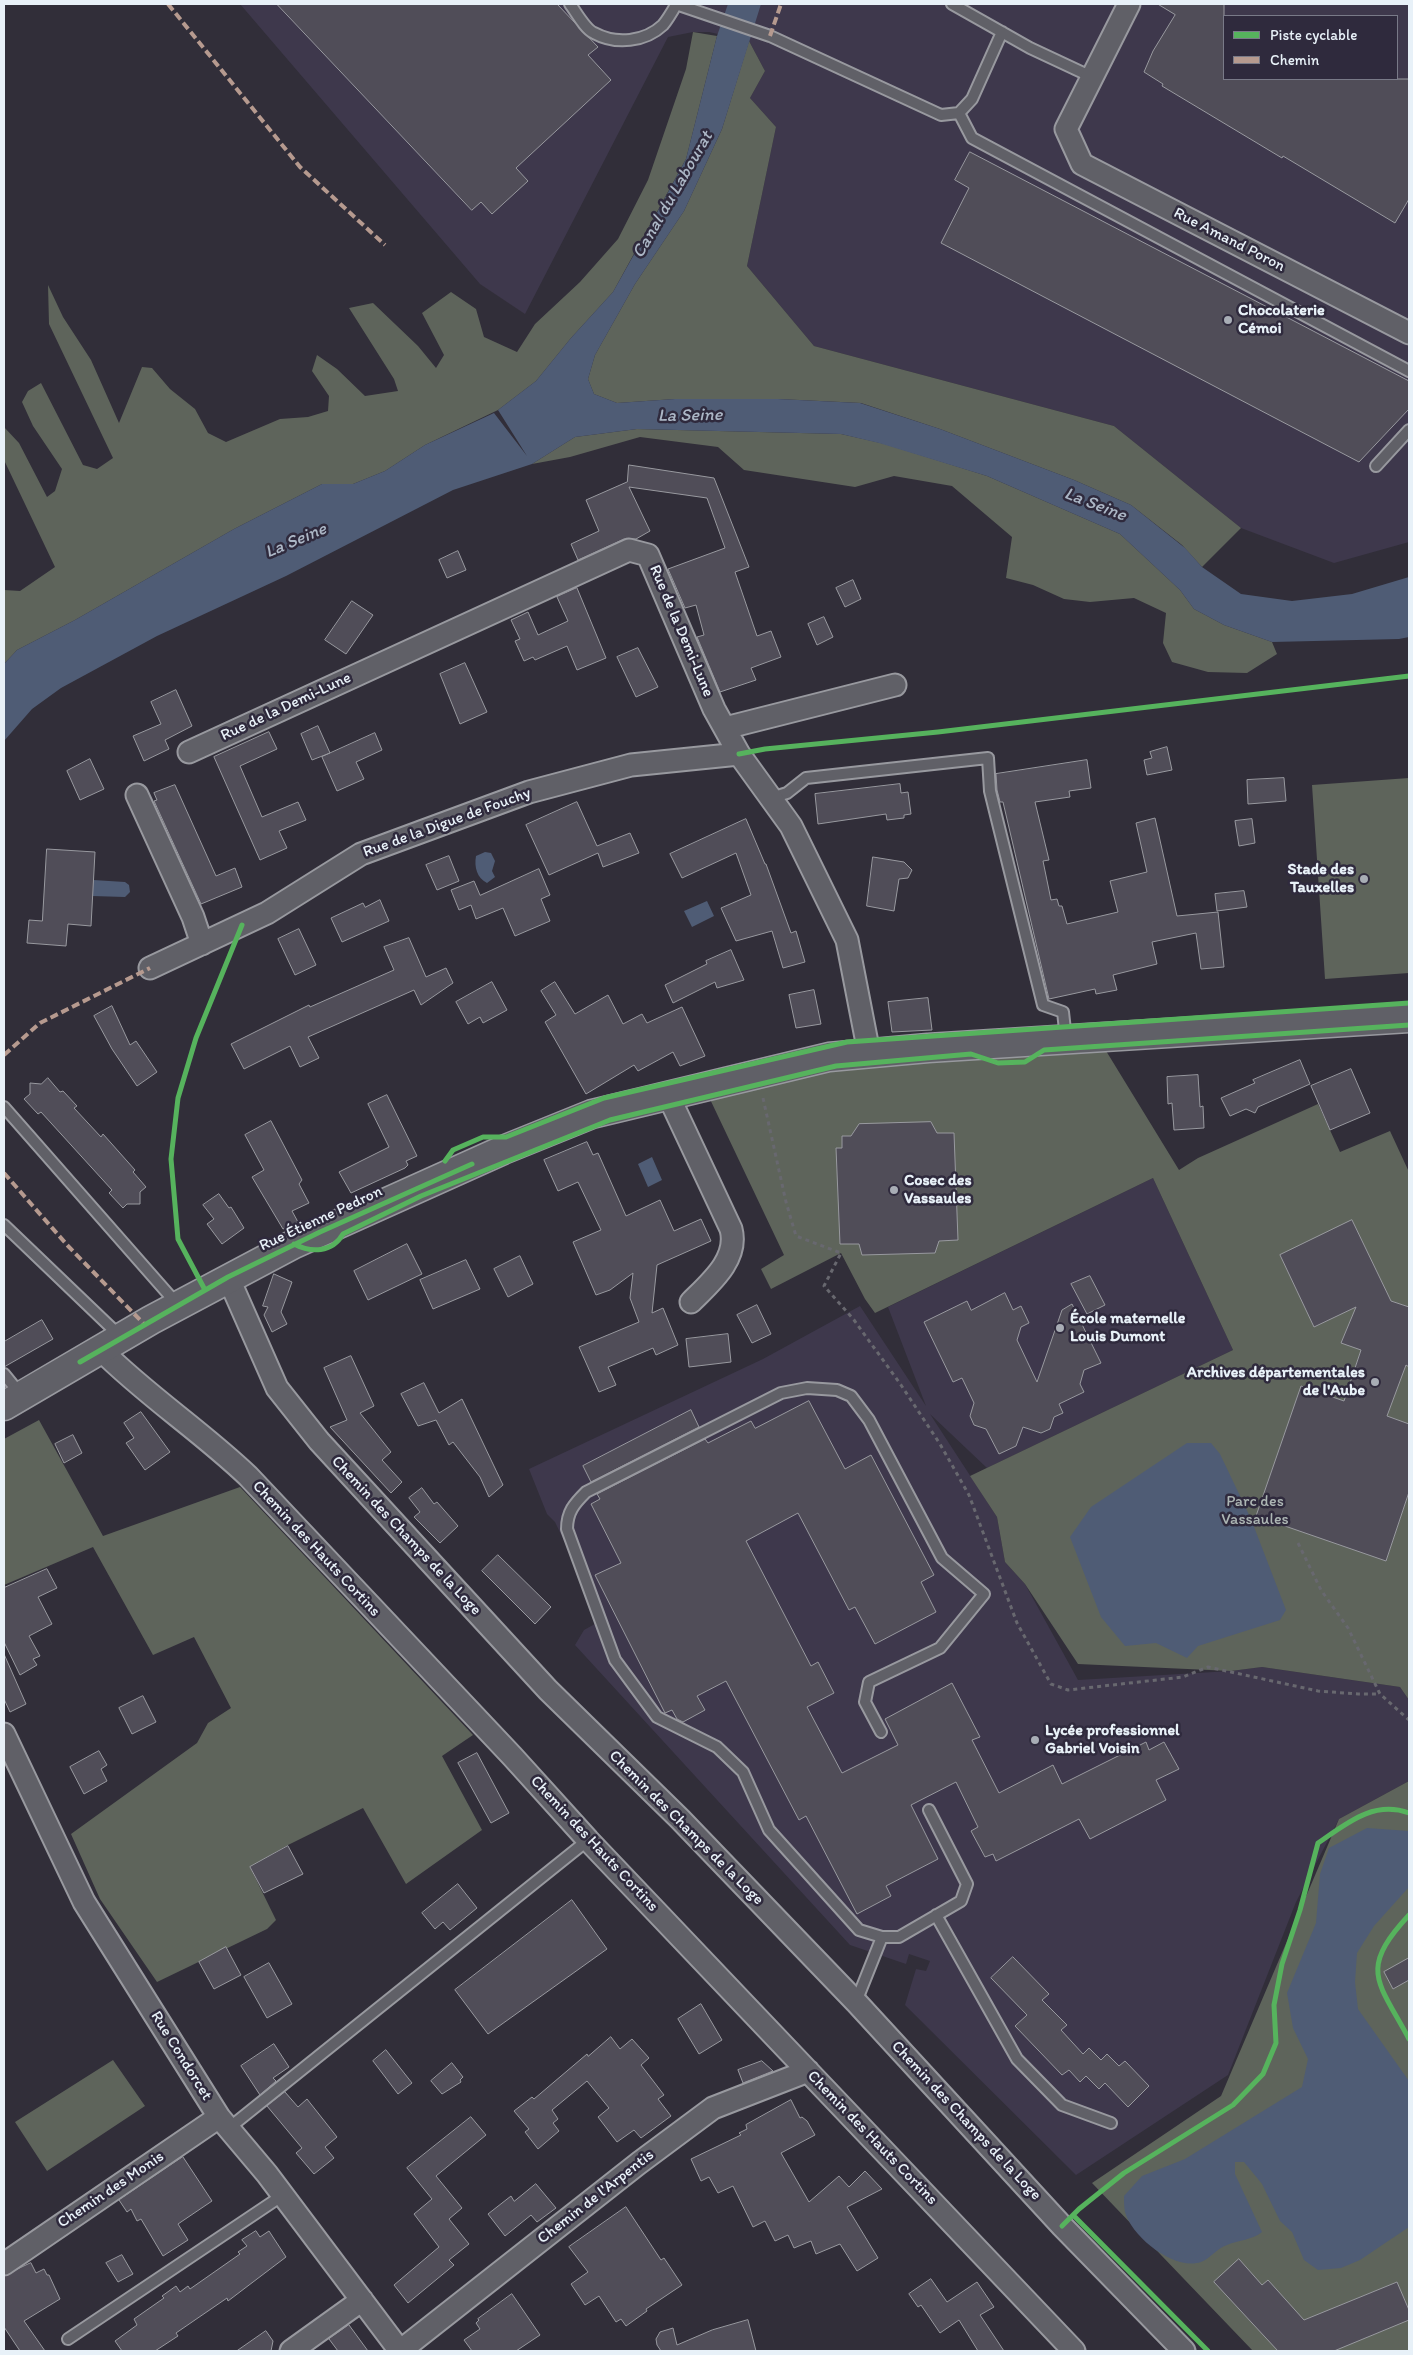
<!DOCTYPE html>
<meta charset="utf-8">
<style>
body{margin:0}
#map{position:relative;width:1413px;height:2355px;overflow:hidden;background:#312e39;font-family:Itim,sans-serif}
canvas{display:block}
.frame{position:absolute;inset:0;border:5px solid #e8f1f8;pointer-events:none}
.legend{position:absolute;left:1223px;top:15px;width:175px;height:65px;box-sizing:border-box;background:#2f2a3d;border:1px solid #797a88;margin:0;padding:6px 9px;list-style:none;font-size:15px;color:#e8f1f8}
.legend li{display:flex;align-items:center;gap:10px;height:25px}
.legend b{width:25px;border:1px solid #797a88}
</style>
<div id="map">
<canvas width="1413" height="2355"></canvas>
<div class="frame"></div>
<ul class="legend">
<li><b style="height:6px;background:#56b35d"></b>Piste cyclable</li>
<li><b style="height:6px;background:#b69a8f"></b>Chemin</li>
</ul>
</div>
<script>
const context = document.querySelector('canvas').getContext('2d');
context.lineJoin = 'round';
function fill(path, color) { context.fillStyle = color; context.fill(path, 'evenodd'); }
function stroke(path, color, width, dash) { context.strokeStyle = color; context.lineWidth = width; context.lineCap = dash ? 'butt' : 'round'; context.setLineDash(dash || []); context.stroke(path); }
function write(font, color, halo, rows, align = 'center') {
  context.font = font + ' Itim,sans-serif'; context.lineWidth = 5; context.setLineDash([]); context.textBaseline = 'middle'; context.strokeStyle = halo; context.fillStyle = color; for (const [text, x, y, turn = 0] of rows) {
    context.save(); context.translate(x, y); context.rotate((+turn || 0) * Math.PI / 180); context.textAlign = isNaN(turn) ? turn : align; if (halo) context.strokeText(text, 0, 0); context.fillText(text, 0, 0); context.restore();
  }
}
fill(new Path2D(`
 M240 4H1409V542L1334 563 1241 528 1114 426 814 346 747 266 776 127 750 98 765 71 749 41 709 32H693L668 37 525 314 480 284ZM1224 16H1397V79H1224Z
 M1153 1178 1233 1350 987 1468 930 1414 997 1517 1005 1562 1025 1584 1078 1680 1231 1671 1262 1667 1400 1687 1409 1700V1781L1339 1819 1296 1902 1228 2075 1076 2175 905 2005 916 1969 926 1971 930 1961 909 1954 906 1964 850 1945 575 1645 584 1630 602 1620 555 1522 547 1514 529 1469 763 1359 860 1306 926 1406 888 1307Z`), '#3e384c');
fill(new Path2D(`
 M693 32 717 36 686 159 613 292 571 338 536 381 498 410 425 445 385 471 353 484H322L234 529 75 620 17 650 4 664V590L20 591 55 567 4 460V427L19 443 47 497 55 491 62 469 33 426 22 402 28 391 41 383 83 465 97 469 113 458 49 324 48 285 63 317 91 360 119 423 142 367 152 368 170 389 195 409 208 433 226 442 280 419 308 417 328 411 329 396 312 371 317 355 337 369 365 396 398 391 394 379 349 308 373 303 418 346 436 368 444 355 422 313 451 292 476 309 484 337 517 352 535 324 580 282 618 239 648 180 686 69Z
 M749 41 765 71 750 98 776 127 747 266 814 346 1114 426 1241 528 1202 567 1182 545 1131 505 1074 480 940 429 861 403 778 399H675L617 403 594 394 588 379 595 355 635 284 684 211 722 129Z
 M637 429 841 434 885 444 987 476 1120 534 1180 590 1194 609 1224 625 1272 642 1277 654 1247 673 1208 672 1172 662 1163 643 1166 613 1134 598 1090 602 1064 599 1033 585 1006 578 1012 537 952 486 894 476 855 487 744 470 718 447 640 437 570 457 532 464 575 437Z
 M1409 778V973L1325 979 1312 785Z
 M1100 1041 1179 1170 1198 1158 1318 1104 1340 1152 1390 1131 1409 1172V1700L1400 1687 1262 1667 1231 1671 1078 1664 1025 1584 1005 1562 997 1517 970 1476 1233 1350 1153 1178 875 1313 865 1299 841 1253 771 1289 761 1269 784 1255 708 1095 895 1052Z
 M39 1420 103 1536 240 1487 473 1735 442 1756 482 1830 406 1884 363 1808 288 1845 250 1867 276 1920 267 1929 157 1982 100 1899 71 1834 197 1743 208 1723 231 1708 194 1637 153 1655 93 1547 4 1585V1439Z
 M1409 1781V2351H1253L1092 2183 1221 2096 1339 1819Z
 M113 2060 145 2106 47 2171 15 2122Z`), '#5e645b');
fill(new Path2D(`
 M728 4H761L722 129 684 211 635 284 595 355 588 379 594 394 617 403 675 399H778L860 403 940 429 1074 480 1131 505 1185 548 1202 567 1241 594 1292 601 1352 594 1409 577V637L1399 639 1272 642 1224 625 1194 609 1180 590 1120 534 987 476 879 443 841 434 637 429 575 437 532 464 453 490 286 576 157 636 61 688 32 709 4 741V664L17 650 75 620 234 529 322 484H353L385 471 425 445 494 413 527 456 498 410 536 381 571 338 613 292 646 233 686 159 717 36Z
 M485 852 491 853 495 861 492 871 495 877 487 883C477 878 474 867 476 856Z
 M93 880 125 882 129 885 130 892 125 897 92 896Z
 M707 901 714 916 692 927 684 911Z
 M652 1157 662 1180 648 1187 638 1164Z
 M1187 1443H1211L1220 1454 1251 1519 1286 1610 1280 1620 1198 1646 1187 1658 1156 1643 1125 1646 1101 1617 1070 1537 1091 1507Z
 M1367 1828 1409 1831V1887L1374 1926 1357 1953 1355 1982 1358 2009 1409 2081V2227L1360 2260 1341 2268 1318 2270 1304 2260 1292 2232 1280 2221 1262 2184 1244 2162H1235V2174L1262 2232C1252 2240 1239 2240 1227 2245 1217 2248 1210 2259 1201 2262 1174 2271 1132 2237 1125 2212 1124 2207 1124 2201 1124 2196L1142 2176 1185 2159 1302 2087 1308 2059 1293 2028 1287 1993 1316 1923 1320 1874 1329 1848Z`), '#4f5c75');
const building = new Path2D(`
 M277 4H557L598 47 588 55 611 80 516 168 528 181 492 214 481 202 472 210Z
 M1158 4H1224V79H1409V199L1395 223 1283 156 1282 158 1162 86 1163 84 1144 72 1153 51 1175 15Z
 M970 152 1409 381V409L1359 462 941 243 969 188 955 180Z
 M629 465 714 478 749 567 735 572 757 636 771 631 781 657 751 668 756 680 720 692 697 637 704 635 696 605 685 608 668 569 725 548 707 498 629 487 650 531 636 539H624L578 560 571 544 599 531 586 500 627 482Z
 M458 551 466 570 447 578 439 560Z
 M853 580 861 599 845 607 836 588Z
 M577 588 606 658 577 670 567 646 535 660 533 657 524 661 515 641 520 639 511 620 528 612 538 635 568 621 557 597Z
 M352 601 373 615 346 654 325 640Z
 M824 617 833 637 817 645 808 624Z
 M638 648 658 687 636 697 617 657Z
 M465 663 487 712 460 724 440 674Z
 M176 690 192 726 165 740 169 749 144 761 133 736 161 724 151 702Z
 M318 726 330 753 312 760 301 734Z
 M269 732 277 749 240 766 262 817 298 802 306 820 279 831 287 848 260 860 214 757Z
 M375 733 382 750 356 762 364 779 337 791 322 757Z
 M1167 747 1172 770 1147 775 1144 760 1152 758 1150 752Z
 M90 759 104 789 80 800 67 771Z
 M1087 760 1091 788 1069 791 1070 797 1035 802 1049 860 1043 861 1051 900 1057 899 1059 906H1062L1067 924 1118 912 1110 881 1147 872 1136 823 1155 818 1177 916 1218 912 1224 967 1201 969 1196 933 1152 942 1157 964 1113 975 1117 990 1096 994 1095 989 1049 999 1003 802H1000L997 790 996 774Z
 M1284 778 1286 801 1248 804 1247 780Z
 M900 784 901 793 908 792 911 814 904 815V818L887 820 886 814 818 824 815 794Z
 M175 785 216 876 235 868 242 887 201 904 154 801 157 800 154 793Z
 M577 802 597 846 630 833 639 853 603 867 598 853 549 875 526 825Z
 M746 819 765 864H766L791 933 796 931 805 962 783 968 772 931 736 941 721 908 751 895 736 853 682 878 670 854Z
 M1252 819 1255 843 1239 846 1235 821Z
 M47 849 95 852 91 926 68 924 66 946 27 943 29 920 42 921Z
 M449 856 459 881 437 890 426 865Z
 M873 857 904 862 912 870 908 878 899 879 894 911 867 906Z
 M539 869 550 895 541 899 550 921 515 936 503 908 476 919 471 905 459 910 451 890 474 881 480 895Z
 M1244 891 1247 907 1217 911 1215 894Z
 M380 900 389 921 342 942 331 918 363 903 365 907Z
 M299 929 316 965 295 975 278 939Z
 M409 938 426 977 446 968 453 983 421 1005 414 990 308 1037 319 1058 300 1067 290 1046 244 1069 231 1044 309 1005 310 1007 394 970 384 947Z
 M731 950 744 980 717 988 715 982 673 1003 665 985 707 964 706 961Z
 M492 982 507 1010 483 1023 480 1017 468 1024 456 1002Z
 M555 982 575 1014 608 995 623 1024 642 1014 647 1023 682 1007 705 1056 680 1066 673 1052 638 1071 634 1065 586 1094 545 1022 556 1015 541 991Z
 M814 990 821 1024 796 1028 789 995Z
 M928 998 932 1030 892 1032 888 1002Z
 M112 1006 130 1045 136 1041 157 1072 137 1086 112 1049 94 1016Z
 M1300 1060 1310 1084 1258 1107 1255 1113 1246 1109 1230 1116 1221 1098 1255 1083 1253 1080Z
 M1351 1069 1370 1113 1330 1130 1311 1086Z
 M1198 1075 1200 1107 1203 1106 1204 1128 1174 1130 1172 1103 1168 1104 1167 1077Z
 M48 1078 60 1092 63 1091 77 1106 74 1108 101 1137 103 1134 135 1170 133 1172 146 1187 140 1192V1204H127L123 1208 109 1193 112 1190 41 1112 38 1114 24 1099 30 1094V1083L41 1084Z
 M387 1095 417 1156 406 1161 408 1165 405 1168 351 1193 339 1172 389 1147 368 1104Z
 M271 1121 302 1180 299 1184 309 1203 292 1211 298 1222 283 1229 252 1177 264 1170 245 1135Z
 M931 1122 937 1133H954L958 1240 939 1241 935 1253 862 1255 859 1244H840L836 1148H842V1136H851L859 1124Z
 M587 1142 593 1155 598 1153 626 1216 660 1200 674 1231 701 1219 711 1241 657 1265 652 1313 663 1308 678 1345 656 1355 653 1348 608 1367 616 1385 599 1392 579 1347 639 1322 630 1298 633 1273 610 1290 596 1295 573 1242 601 1230 578 1182 558 1191 544 1160Z
 M219 1194 229 1208 231 1207 244 1228 222 1244 207 1224 214 1219 203 1205Z
 M1352 1220 1391 1301 1409 1307V1367L1406 1365 1387 1416 1409 1424V1492L1386 1561 1256 1516 1301 1386 1344 1401 1361 1350 1341 1343 1356 1307 1314 1327 1280 1255Z
 M407 1244 422 1274 368 1300 354 1271Z
 M520 1256 533 1284 508 1297 494 1269Z
 M466 1260 480 1289 433 1309 420 1280Z
 M274 1274 292 1282 281 1312 287 1324 272 1332 264 1315 268 1307 263 1306Z
 M1090 1276 1105 1305 1087 1314 1071 1284Z
 M1005 1293 1013 1310 1021 1306 1029 1323 1021 1327 1017 1340 1037 1382 1062 1310 1072 1304 1101 1363 1084 1370 1080 1384 1084 1392 1059 1404 1063 1413 1054 1417 1050 1429 1041 1433 1023 1427 1016 1446 999 1454 986 1429 974 1425 970 1416 974 1403 962 1378 953 1382 924 1322 967 1301 971 1310Z
 M757 1305 771 1334 752 1343 737 1315Z
 M42 1320 53 1339 4 1367V1342Z
 M728 1334 731 1362 689 1367 686 1339Z
 M351 1356 374 1406 360 1413 391 1452 382 1460 402 1482 391 1493 330 1427 347 1420 324 1368Z
 M424 1383 439 1413 462 1399 503 1485 489 1497 480 1477 453 1442 449 1445 436 1420 418 1426 401 1394Z
 M809 1401 845 1469 871 1455 934 1575 921 1582 936 1612 875 1644 855 1607 849 1610 798 1513 746 1541 811 1666 818 1662 834 1693 807 1707 842 1773 898 1745 885 1719 952 1683 980 1737 972 1740 999 1793 1053 1765 1062 1784 1146 1742 1149 1750 1164 1742 1179 1769 1156 1780 1166 1800 1090 1839 1079 1819 996 1861 993 1854 985 1857 971 1831 978 1827 956 1782 911 1805 938 1859 886 1886 891 1896 857 1914 806 1816 799 1820 726 1681 697 1696 705 1710 683 1722 677 1719 672 1710 665 1713 595 1575 621 1563 591 1504 600 1499 597 1494 705 1439 708 1443 751 1421 755 1428Z
 M691 1410 699 1427 591 1482 583 1466Z
 M141 1412 170 1452 145 1470 126 1443 134 1438 124 1423Z
 M73 1435 82 1453 64 1463 55 1444Z
 M422 1488 434 1504 437 1502 458 1526 440 1543 414 1517 420 1512 409 1498Z
 M498 1555 551 1607 535 1624 482 1571Z
 M47 1569 57 1588 38 1597 52 1624 29 1636 40 1656 33 1659 37 1665 20 1675 4 1642V1588Z
 M4 1654 26 1704 10 1712 4 1699Z
 M143 1696 156 1722 132 1734 119 1708Z
 M99 1751 107 1765 101 1769 107 1781 84 1794 70 1767Z
 M477 1753 509 1813 491 1823 458 1763Z
 M288 1846 303 1874 264 1893 250 1867Z
 M458 1884 477 1908 450 1930 443 1922 435 1929 422 1913Z
 M572 1900 607 1949 488 2034 455 1990Z
 M226 1947 241 1975 214 1989 199 1962Z
 M1013 1957 1049 1994 1042 2000 1067 2025 1061 2030 1083 2054 1089 2048 1101 2060 1107 2054 1119 2066 1125 2061 1149 2086 1128 2107 1105 2083 1099 2089 1086 2076 1080 2082 1069 2070 1062 2075 1015 2026 1027 2015 991 1978Z
 M1409 1958V1980L1393 1989 1384 1972Z
 M269 1963 292 2004 267 2018 244 1977Z
 M701 2004 722 2040 699 2054 678 2019Z
 M611 2037 620 2049 632 2039 649 2058 641 2065 664 2095 658 2099 671 2116 641 2138 634 2130 617 2142 598 2117 609 2108 587 2081 552 2110 558 2119 553 2123 559 2131 538 2149 525 2132 529 2129 514 2111 532 2097 534 2099 587 2054 588 2056Z
 M274 2044 289 2067 273 2078 276 2081 260 2095 241 2066Z
 M386 2050 412 2083 398 2094 373 2061Z
 M762 2061 773 2071 743 2083 738 2070Z
 M452 2063 463 2077 460 2080 461 2082 442 2094 431 2081Z
 M285 2092 298 2107 307 2099 337 2137 325 2147 334 2158 314 2174 296 2153 302 2148 267 2106Z
 M791 2100 800 2118 802 2117 807 2121 815 2135 781 2153 809 2202 839 2176 849 2187 865 2171 882 2189 847 2207 878 2258 857 2271 840 2244 816 2254 811 2241 794 2248 788 2235 775 2241 765 2221 753 2227 733 2186 718 2193 709 2177 701 2181 691 2159 741 2135 739 2133 747 2129 746 2125Z
 M471 2117 486 2135 436 2176 462 2208 449 2219 469 2244 449 2260 454 2265 408 2303 394 2285 439 2247 414 2214 432 2199 407 2168Z
 M183 2157 212 2201 178 2224 188 2240 163 2256 141 2219 137 2221 131 2209 127 2212 119 2200Z
 M536 2184 556 2208 537 2222 531 2215 505 2236 488 2214 511 2196 514 2201Z
 M626 2207 661 2260 664 2258 682 2285 646 2309 647 2311 626 2326 621 2319 616 2322 599 2296 585 2305 571 2284 588 2272 569 2247Z
 M256 2231 260 2237 269 2231 286 2257 228 2301 227 2298 176 2333 178 2336 155 2351H122L115 2341 137 2325 134 2319 164 2298 162 2296 176 2286 180 2292 188 2286 190 2289 240 2254 238 2252 247 2246 242 2240Z
 M122 2255 133 2274 118 2282 106 2263Z
 M1239 2259 1262 2285 1268 2280 1304 2320 1397 2282 1409 2310V2320L1334 2351H1278L1214 2282Z
 M31 2263 36 2273 44 2269 47 2275H49L60 2299 24 2321 45 2351H20L4 2327V2276Z
 M931 2279 947 2302 977 2282 994 2307 980 2315 1004 2351H978L959 2320 940 2333 921 2305 918 2307 909 2294Z
 M512 2294 540 2335 516 2351H472L464 2340 480 2329 476 2323 479 2320 478 2319Z
 M748 2320 756 2351H661L657 2345 656 2339 660 2332 673 2328 677 2345 712 2330Z
 M349 2325 368 2351H338L329 2339Z
 M266 2331 273 2341 271 2351H237Z`);
fill(building, '#504d58');
stroke(building, '#98999f', 1);
const lane = new Path2D(`
 M570 4C576 12 585 29 594 33 616 45 645 42 663 25 668 19 672 12 676 5
 M676 4 770 36 941 115 959 113 972 99 1002 32
 M952 4 1030 48 1092 77
 M959 113 972 138 1409 371
 M1376 466 1409 430
 M771 798 787 793 806 778 988 758 990 791 1043 1005 1063 1012 1066 1039
 M4 1107 177 1304
 M4 1225 121 1337
 M4 1374 21 1395
 M936 1915 1017 2059 1062 2105 1111 2123
 M882 1937H899L961 1901 967 1884 929 1810
 M856 2002 882 1937 859 1930 769 1830 743 1772 717 1747 657 1717 615 1660 567 1529C567 1512 574 1504 586 1492L781 1393 807 1388 837 1390 851 1396 869 1420 942 1558 984 1594 940 1648 869 1682 865 1702 881 1732
 M229 2128 588 1840
 M68 2339 283 2195`);
const street = new Path2D(`
 M1129 4 1066 129 1082 164 1409 333
 M725 728 895 685
 M189 752 629 550 648 555 714 709 739 754 791 826 847 940 869 1053
 M137 795 193 917 202 944
 M150 968 267 913 361 854 529 792 631 765 739 754
 M668 1095 731 1229C739 1259 710 1283 691 1302
 M228 1277 277 1388 319 1441 548 1690 680 1819 856 2002 1062 2226 1184 2351
 M101 1350C147 1396 201 1431 248 1476L512 1756 588 1840 1074 2351
 M4 1734 84 1902 219 2117 267 2174 400 2351
 M4 2264 219 2117
 M291 2351 362 2300
 M400 2351 639 2163 713 2108 808 2071`);
const secondary = new Path2D(`
 M4 1406 151 1320 294 1244 503 1150 592 1114 829 1057 928 1048 1409 1018`);
stroke(lane, '#98999f', 14);
stroke(street, '#98999f', 25);
stroke(secondary, '#98999f', 31);
stroke(new Path2D(`
 M763 1098 786 1202 796 1236 841 1253 824 1286 854 1320 901 1385 940 1444 969 1495 1017 1623 1051 1684 1068 1690 1183 1677 1208 1667 1318 1691 1358 1694H1380
 M1298 1543 1321 1590 1348 1628 1380 1694 1409 1720`), '#68686f', 3, [4, 4]);
stroke(lane, '#606067', 10);
stroke(street, '#606067', 21);
stroke(secondary, '#606067', 28);
stroke(new Path2D(`
 M168 4 300 167 385 245
 M770 36 781 4
 M4 1055 40 1023 150 968
 M4 1173 68 1246 144 1324`), '#b69a8f', 4, [8, 4]);
stroke(new Path2D(`
 M739 754 765 749 938 732 1409 676
 M445 1161 453 1150 483 1137H506L604 1098 847 1042 1409 1003
 M294 1244C311 1253 332 1253 343 1234L421 1196 610 1120 836 1066 971 1054 998 1063 1025 1062 1044 1050 1409 1025
 M205 1290 178 1239 171 1159 178 1098 196 1038 242 925
 M80 1362 228 1277 320 1232 472 1164
 M1409 1915C1358 1970 1378 1981 1409 2039
 M1073 2215 1208 2351
 M1062 2226 1079 2209 1124 2173 1233 2105 1263 2074 1276 2043 1274 2005 1282 1964 1300 1910 1318 1843C1346 1824 1373 1800 1409 1813`), '#56b35d', 5);
for (const [x, y, r, color] of [
 [1228,320,5,"#a8adb5"],
 [1364,879,5,"#a8adb5"],
 [894,1190,5,"#a8adb5"],
 [1060,1328,5,"#a8adb5"],
 [1375,1382,5,"#a8adb5"],
 [1035,1740,5,"#a8adb5"]
]) { const dot = new Path2D(); dot.arc(x, y, r, 0, 2 * Math.PI); context.fillStyle = color; context.fill(dot); stroke(dot, '#2f2a3d', 2); }
write('16px', '#e8f1f8', '#2f2a3d', [
 ["Rue Amand Poron",1229,240,27],
 ["Rue de la Demi-Lune",681,631,67],
 ["Rue de la Demi-Lune",286,707,-25],
 ["Rue de la Digue de Fouchy",447,823,-20],
 ["Rue Étienne Pedron",321,1219,-25],
 ["Chemin des Champs de la Loge",406,1536,47],
 ["Chemin des Hauts Cortins",316,1549,47],
 ["Chemin des Champs de la Loge",686,1828,45],
 ["Chemin des Hauts Cortins",594,1844,47],
 ["Rue Condorcet",181,2056,58],
 ["Chemin des Champs de la Loge",966,2121,47],
 ["Chemin des Hauts Cortins",872,2138,46],
 ["Chemin des Monis",111,2190,-34],
 ["Chemin de l'Arpentis",596,2197,-38]
]);
write('bold 16px', '#e8f1f8', '#2f2a3d', [
 ["Chocolaterie",1238,311],
 ["Cémoi",1238,329],
 ["Stade des",1354,870,"right"],
 ["Tauxelles",1354,888,"right"],
 ["Cosec des",904,1181],
 ["Vassaules",904,1199],
 ["École maternelle",1070,1319],
 ["Louis Dumont",1070,1337],
 ["Archives départementales",1365,1373,"right"],
 ["de l'Aube",1365,1391,"right"],
 ["Lycée professionnel",1045,1731],
 ["Gabriel Voisin",1045,1749]
], 'left');
write('16px', '#adb6b4', '#2f2a3d', [
 ["Parc des",1255,1502],
 ["Vassaules",1255,1520]
]);
write('italic 18px', '#acb7c6', '#2f2a3d', [
 ["Canal du Labourat",673,195,-60],
 ["La Seine",690,416,-1],
 ["La Seine",1095,505,21],
 ["La Seine",296,541,-23]
]);
</script>
